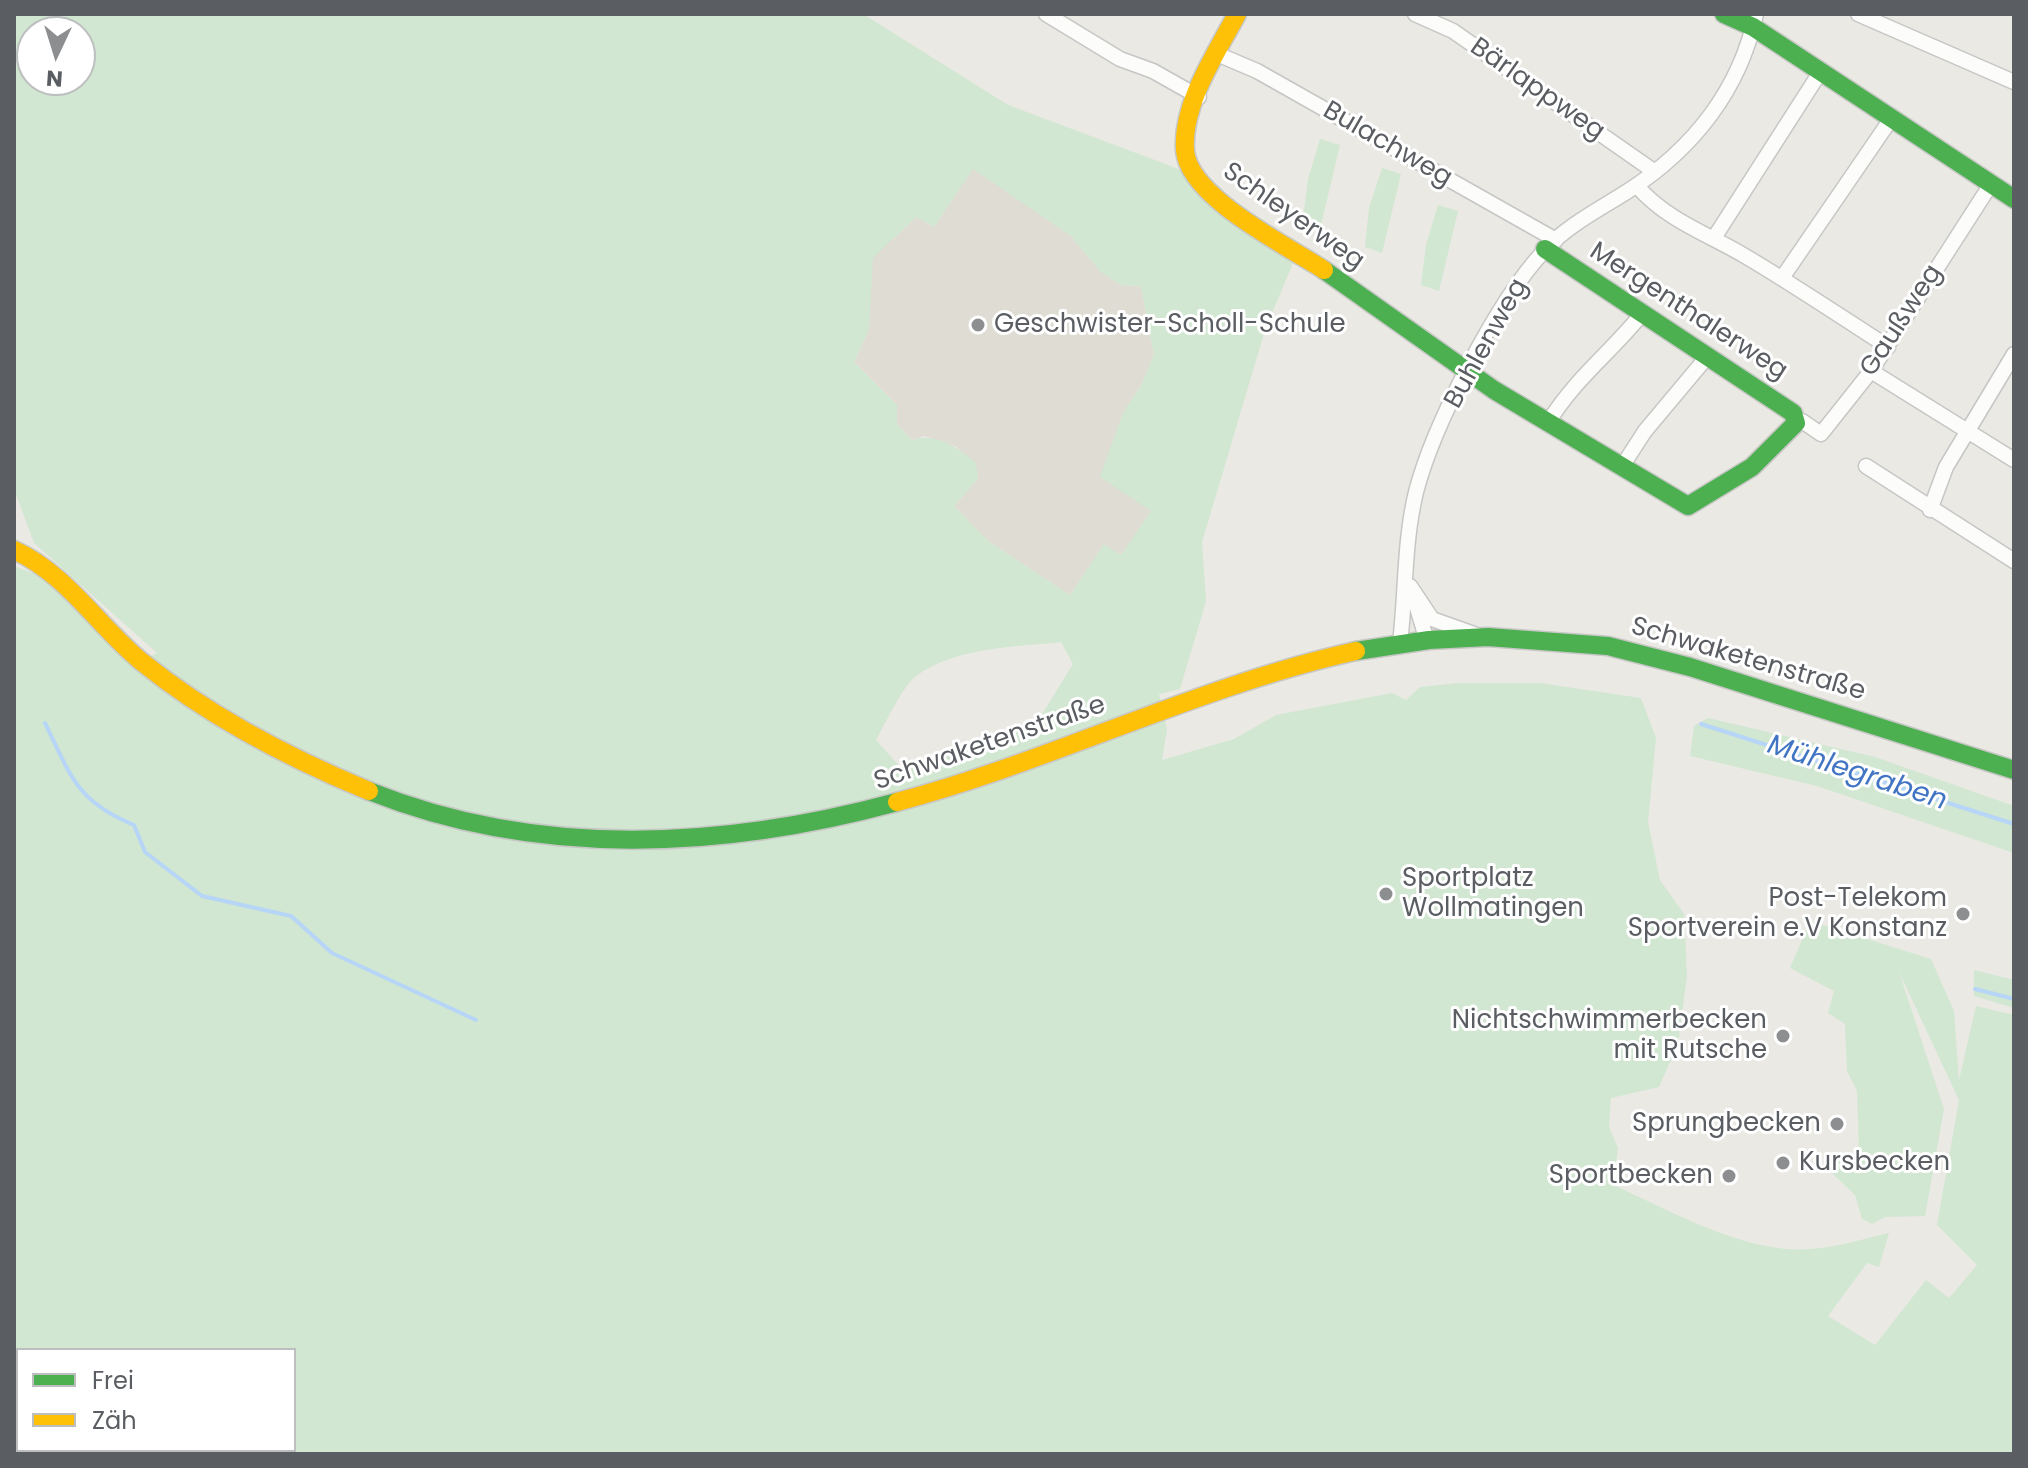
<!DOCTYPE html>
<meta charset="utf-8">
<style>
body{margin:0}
#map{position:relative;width:2028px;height:1468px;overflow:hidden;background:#eae9e4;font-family:Poppins,sans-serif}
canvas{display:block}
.frame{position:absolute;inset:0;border:16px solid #5a5d62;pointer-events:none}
.legend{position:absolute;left:16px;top:1348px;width:280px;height:104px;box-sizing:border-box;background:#fff;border:2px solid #bdbec0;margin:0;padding:10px 14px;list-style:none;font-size:24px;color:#5a5d62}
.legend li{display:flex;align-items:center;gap:16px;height:40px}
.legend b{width:40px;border:2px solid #bdbec0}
.north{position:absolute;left:16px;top:16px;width:80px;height:80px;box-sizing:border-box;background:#fff;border:2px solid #bdbec0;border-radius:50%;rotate:184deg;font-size:22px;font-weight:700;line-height:32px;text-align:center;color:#5a5d62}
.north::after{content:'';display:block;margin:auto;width:28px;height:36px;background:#8c8e90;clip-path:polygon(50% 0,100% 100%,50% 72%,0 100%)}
</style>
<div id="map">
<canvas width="2028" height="1468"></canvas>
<div class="frame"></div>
<ul class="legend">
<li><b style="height:10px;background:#4caf50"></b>Frei</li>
<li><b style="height:10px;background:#ffc107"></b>Zäh</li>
</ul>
<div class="north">N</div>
</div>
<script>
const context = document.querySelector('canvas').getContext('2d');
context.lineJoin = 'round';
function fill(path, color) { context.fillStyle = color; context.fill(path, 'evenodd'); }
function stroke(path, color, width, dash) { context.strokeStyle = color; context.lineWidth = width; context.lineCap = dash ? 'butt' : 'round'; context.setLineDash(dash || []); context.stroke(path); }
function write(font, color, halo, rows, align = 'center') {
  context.font = font + ' Poppins,sans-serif'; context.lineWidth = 6; context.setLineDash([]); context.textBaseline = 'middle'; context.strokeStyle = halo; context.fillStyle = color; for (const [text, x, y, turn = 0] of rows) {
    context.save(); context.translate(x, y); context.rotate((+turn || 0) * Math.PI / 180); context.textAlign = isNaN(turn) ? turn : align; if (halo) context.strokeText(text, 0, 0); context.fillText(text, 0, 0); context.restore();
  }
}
fill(new Path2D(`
 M973 168 1071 236 1100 271 1120 285 1141 286 1154 355 1142 384 1123 413 1151 511 1121 556 1104 545 1070 595 988 541 954 506 978 479 957 447 925 436 912 440 897 424V405L854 362 869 329 872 258 916 217 934 227Z`), '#dedcd3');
fill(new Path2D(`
 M14 14H863L1008 105 1192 174 1297 254 1266 327 1202 542 1206 601 1180 689 1159 694 1167 730 1162 760 1234 739 1276 715 1392 693 1406 700 1420 687 1458 683H1540L1641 698 1656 738 1648 822 1660 880 1684 914 1687 976 1678 1044 1659 1087 1611 1098 1609 1127 1618 1148 1613 1185C1667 1209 1726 1243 1786 1249 1820 1252 1856 1241 1889 1233L1879 1267 1867 1263 1828 1316 1875 1345 1926 1280 1949 1298 1977 1265 1937 1225 1959 1100 1899 972 1944 1109 1925 1216 1885 1217 1872 1224 1862 1219 1855 1195 1832 1173 1829 1163 1859 1155 1857 1091 1847 1071 1845 1024 1828 1013 1834 991 1790 968 1810 921 1931 959 1954 1011 1959 1080 1976 1006 2014 1015V1454H14V566L43 577 133 665 157 653 34 543 17 497 14 496ZM32 32H80V80H32ZM973 169 1071 236 1100 271 1120 285 1141 286 1154 355 1142 384 1123 413 1100 477 1151 511 1121 555 1104 544 1070 595 988 541 954 506 978 479 976 463C958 448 936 432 912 440L897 424V405L854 362 869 329 873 258 916 217 934 227ZM1061 642 1073 664 1036 724 901 768 876 740C885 724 902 687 916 676 955 647 1016 647 1061 642ZM18 1350H294V1450H18Z
 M1320 139 1340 145 1321 225 1303 219 1308 179Z
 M1382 168 1401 174 1382 253 1365 247 1369 208Z
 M1438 205 1458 211 1439 291 1421 285 1426 245Z
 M1708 718 1875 757 2014 806V853L1817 786 1690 756 1694 726Z
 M1974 970 2014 980V1008L1974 996Z`), '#d1e7d1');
stroke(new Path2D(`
 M45 723C71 776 76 801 134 825L145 852 202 896 291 916 332 953 476 1020
 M1701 724 2014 824
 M1975 989 2014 999`), '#b6d5f7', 4);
const street = new Path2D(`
 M1046 14 1120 59 1153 71 1199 97
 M1415 14 1453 31 1655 172
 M1858 14 2014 82
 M1217 54 1257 71 1556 240
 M1637 186C1666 220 1708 234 1745 256 1794 285 1840 316 1888 347
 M1714 238 1819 74
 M1782 278 1891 119
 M1871 371 2014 460
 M1549 421C1577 377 1609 354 1641 315
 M1802 421 1821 434 1871 371 1991 184
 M1623 465 1645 431 1707 357
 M1866 466 2014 561
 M1930 510 1946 467 2014 354
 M1410 586 1432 619 1477 635
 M1415 601 1427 641
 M1400 643C1406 593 1404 541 1416 492 1433 426 1497 301 1544 251 1566 226 1600 209 1628 191 1693 149 1740 90 1756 14`);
const fast = new Path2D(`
 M1724 14 1753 27 2014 199
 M1324 270 1494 390 1688 506 1752 467 1796 423 1793 413 1545 249
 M1356 651 1429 640 1488 637 1608 646 1690 667 2014 770
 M369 791C539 859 724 849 897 802`);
const slow = new Path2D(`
 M1237 14C1216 54 1182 103 1185 150 1188 197 1286 245 1324 270
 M14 550C67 574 98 626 142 662 210 717 289 758 369 791
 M897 802C1052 761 1198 686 1356 651`);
stroke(street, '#c6c6c5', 17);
stroke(fast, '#c7c7c6', 21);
stroke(slow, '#c7c7c6', 21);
stroke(street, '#fcfcfb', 14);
stroke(fast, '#4caf50', 18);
stroke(slow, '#ffc107', 18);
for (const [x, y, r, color] of [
 [978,325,8,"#8c8e90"],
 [1386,894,8,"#8c8e90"],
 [1963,914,8,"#8c8e90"],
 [1783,1036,8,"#8c8e90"],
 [1837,1124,8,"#8c8e90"],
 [1783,1163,8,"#8c8e90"],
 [1729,1176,8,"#8c8e90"]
]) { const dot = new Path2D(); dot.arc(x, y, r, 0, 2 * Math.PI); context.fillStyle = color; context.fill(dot); stroke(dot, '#fff', 3); }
write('26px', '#5a5d62', '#fff', [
 ["Bärlappweg",1537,90,35],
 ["Bulachweg",1387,145,30],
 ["Schleyerweg",1293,217,35],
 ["Mergenthalerweg",1688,312,33],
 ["Gaußweg",1902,321,-57],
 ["Buhlenweg",1487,344,-61],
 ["Schwaketenstraße",1748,660,16],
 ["Schwaketenstraße",990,744,-19]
]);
write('26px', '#5a5d62', '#fff', [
 ["Geschwister-Scholl-Schule",994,325,"left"],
 ["Sportplatz",1402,879,"left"],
 ["Wollmatingen",1402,909,"left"],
 ["Post-Telekom",1947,899],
 ["Sportverein e.V Konstanz",1947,929],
 ["Nichtschwimmerbecken",1767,1021],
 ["mit Rutsche",1767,1051],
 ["Sprungbecken",1821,1124],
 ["Kursbecken",1799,1163,"left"],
 ["Sportbecken",1713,1176]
], 'right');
write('italic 28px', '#4175c3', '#fff', [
 ["Mühlegraben",1857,774,18]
]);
</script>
